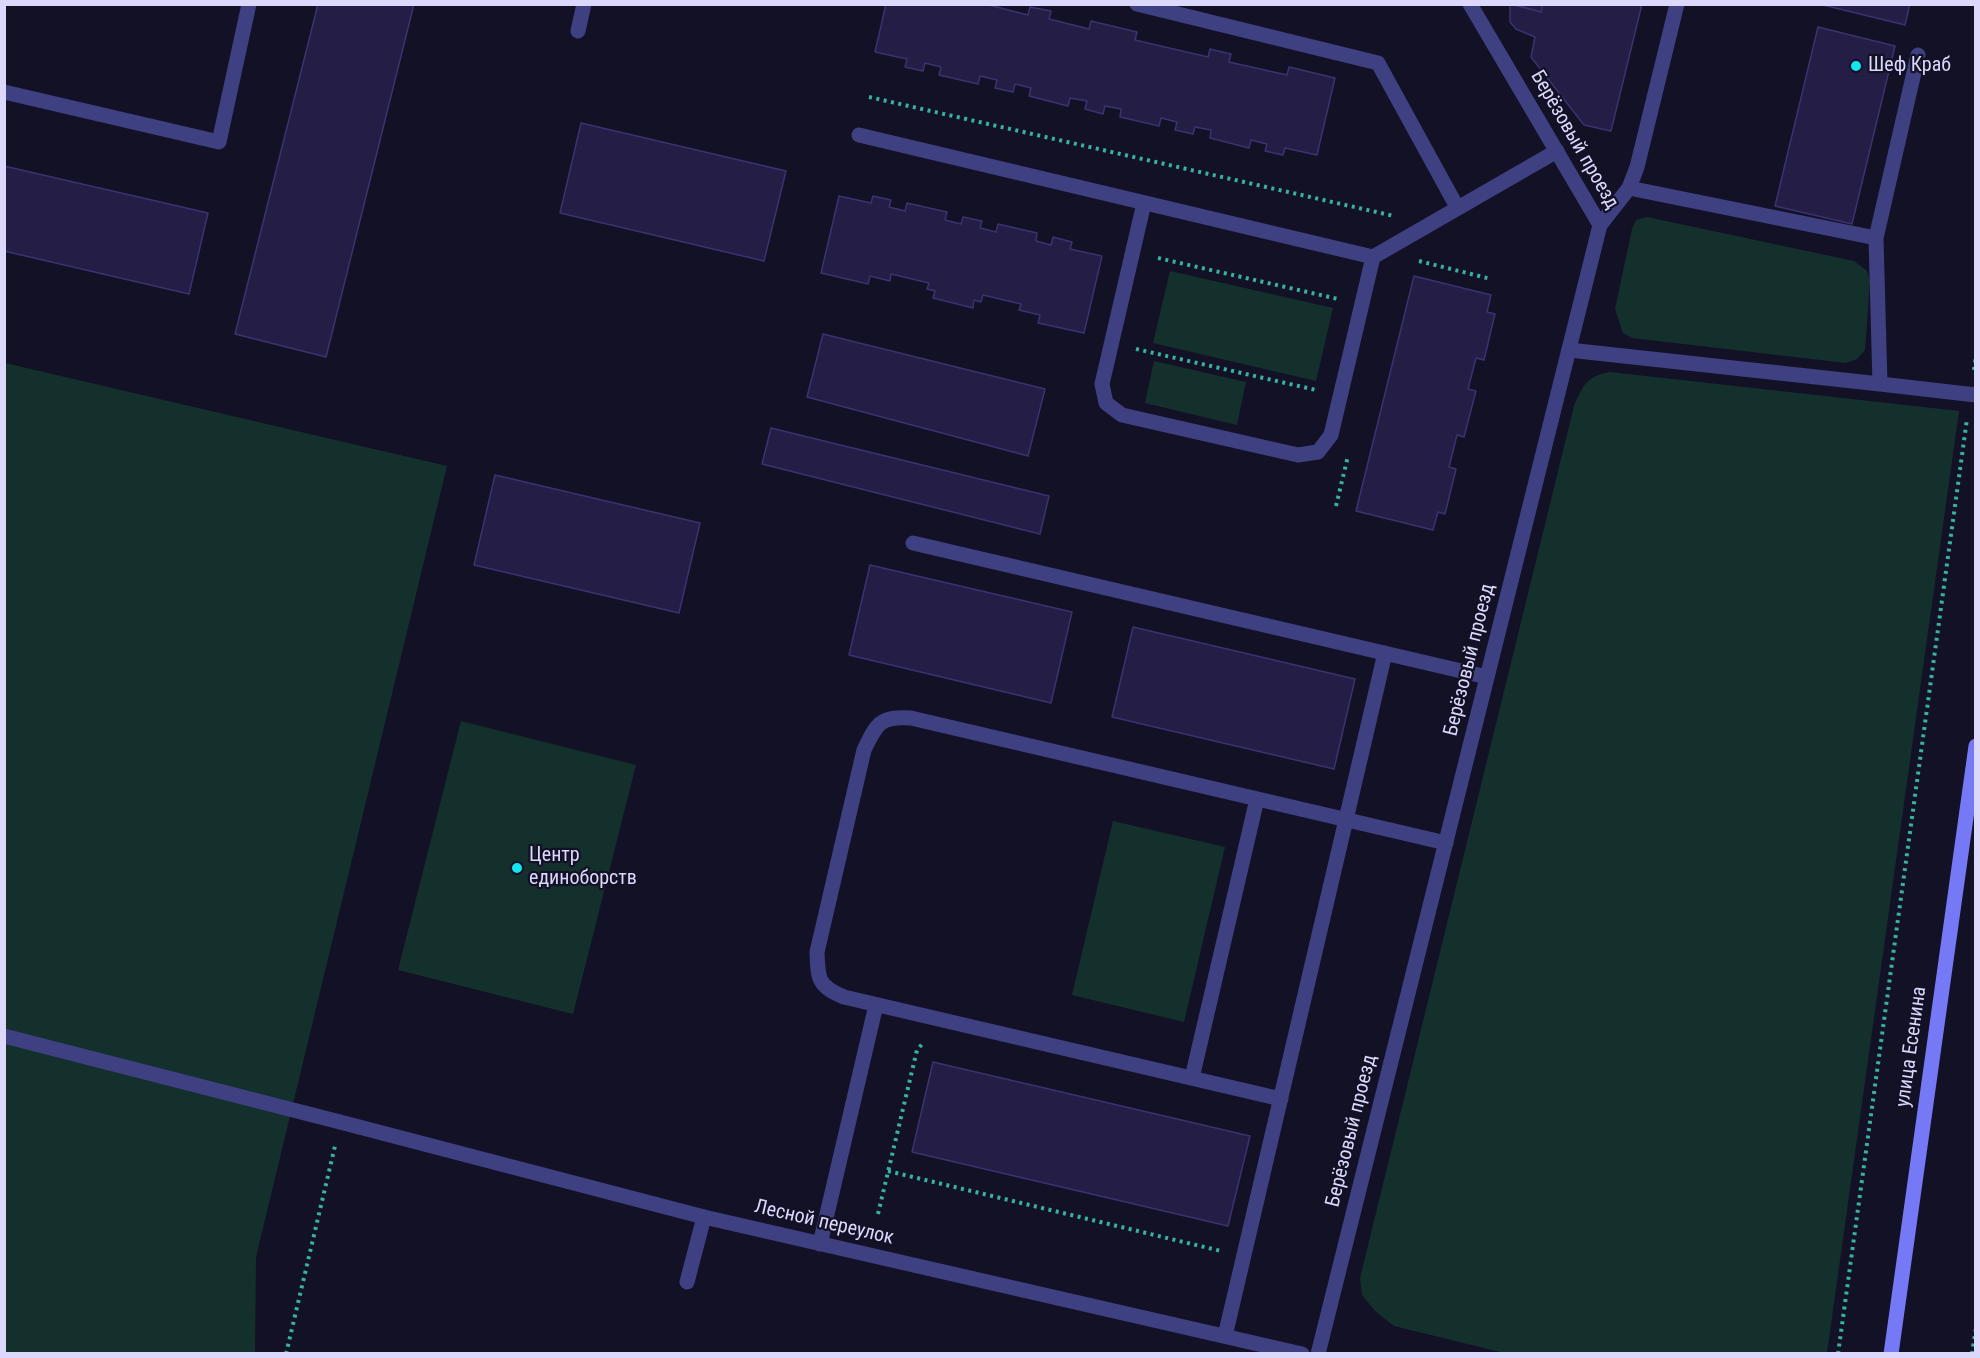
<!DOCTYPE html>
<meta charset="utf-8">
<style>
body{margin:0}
#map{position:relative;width:1980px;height:1358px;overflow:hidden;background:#131126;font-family:"Roboto Condensed",sans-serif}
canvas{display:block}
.frame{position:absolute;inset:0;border:6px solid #dbd8fc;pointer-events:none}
</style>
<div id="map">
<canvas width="1980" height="1358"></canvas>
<div class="frame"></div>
</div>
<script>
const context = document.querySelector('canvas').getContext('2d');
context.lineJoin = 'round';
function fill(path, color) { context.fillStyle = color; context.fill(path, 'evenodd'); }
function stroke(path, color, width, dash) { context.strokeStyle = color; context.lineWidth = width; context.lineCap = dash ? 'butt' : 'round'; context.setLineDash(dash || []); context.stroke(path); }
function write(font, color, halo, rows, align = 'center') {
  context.font = font + ' "Roboto Condensed",sans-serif'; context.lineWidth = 4.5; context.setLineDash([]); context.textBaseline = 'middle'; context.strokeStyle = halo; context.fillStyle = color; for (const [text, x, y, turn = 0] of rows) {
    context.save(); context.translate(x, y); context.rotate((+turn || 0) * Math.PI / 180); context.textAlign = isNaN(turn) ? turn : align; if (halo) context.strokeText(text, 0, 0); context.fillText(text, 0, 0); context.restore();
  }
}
fill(new Path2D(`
 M1647 217 1854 261 1867 271 1870 281 1865 350 1857 359 1846 363 1632 338 1623 333 1615 309 1632 229 1636 220Z
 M1170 271 1333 308 1316 381 1153 343Z
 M1154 361 1246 382 1237 425 1145 403Z
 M5 363 447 466 256 1257 255 1353 5 1354Z
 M1610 372 1959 411 1827 1353H1504L1394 1326 1375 1311 1362 1295 1360 1278 1574 406C1583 385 1587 376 1610 372Z
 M461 721 636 765 573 1014 398 970Z
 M1113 821 1225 847 1184 1022 1072 995Z`), '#14302d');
const building = new Path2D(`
 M318 4H414L326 357 235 334Z
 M886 4H985L1028 15 1030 7 1051 11 1049 19 1089 29 1091 21 1137 32 1135 40 1208 57 1210 49 1231 54 1229 62 1287 75 1289 67 1335 78 1317 155 1285 148 1283 155 1265 151 1267 144 1251 140 1249 148 1210 138 1211 130 1195 127 1193 134 1175 130 1177 122 1161 118 1159 126 1120 117 1121 109 1105 106 1103 114 1085 109 1087 101 1070 98 1068 106 1029 96 1031 88 1015 84 1013 92 995 88 997 80 980 76 978 84 939 75 941 67 925 63 923 71 905 67 907 59 875 52Z
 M1510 4 1541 12 1543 4H1642L1611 131 1584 125 1531 57 1535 37 1516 29 1510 22Z
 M1513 4H1543L1541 12Z
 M1819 4H1910L1905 25Z
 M1818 27 1895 46 1852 224 1775 206Z
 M581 123 786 171 764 261 560 213Z
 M4 166 208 213 189 294 4 251Z
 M839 196 871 203 873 196 891 200 889 207 905 211 907 203 947 212 945 220 961 224 963 217 982 221 980 228 996 232 998 224 1037 233 1036 241 1051 245 1053 237 1072 242 1070 249 1102 256 1084 333 1038 323 1040 315 1019 310 1021 304 983 295 981 302 974 300 973 308 933 298 935 291 927 289 929 283 891 274 890 281 870 276 868 284 821 273Z
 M1414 276 1491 295 1487 312 1495 314 1484 360 1476 358 1468 389 1476 391 1464 437 1457 435 1449 467 1456 469 1445 514 1438 512 1433 530 1356 511Z
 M823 334 1045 389 1028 456 807 397Z
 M771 428 1049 496 1040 534 762 464Z
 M495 475 700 523 679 613 474 565Z
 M870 565 1072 612 1051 703 849 655Z
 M1133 627 1355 679 1334 769 1112 717Z
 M933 1062 1250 1136 1228 1226 912 1152Z`);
fill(building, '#241e46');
stroke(building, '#3b3270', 1.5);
stroke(new Path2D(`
 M869 97 1394 216
 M1158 258 1338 299
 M1419 261 1491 279
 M1136 349 1316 390
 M1974 370 1976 356
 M1336 506 1348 456
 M888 1171 1221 1251
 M878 1214 917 1050 924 1042
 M286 1354 335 1146
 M1838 1354 1967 419
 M1972 1354 1976 1328`), '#38b1a3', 4, [3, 4.5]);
stroke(new Path2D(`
 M1137 4 1378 63 1457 207
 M578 31 584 4
 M4 92 219 142 249 4
 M859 135 1373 257 1557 151
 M1629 188 1876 238 1880 384 1976 395
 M1144 203 1102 384 1106 403 1122 415 1298 455 1318 452 1331 435 1373 257
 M1600 225 1629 188 1637 167 1677 4
 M1876 238 1918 55
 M1569 350 1880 384
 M913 543 1487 677
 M4 1036 340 1122
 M1192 1078 1257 799
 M1281 1099 844 997C818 986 818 980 817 952L864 750C877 723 880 716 911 718L1446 843
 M820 1244 876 1005
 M687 1282 704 1217
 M1225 1336 1385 653`), '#3f4082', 15);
stroke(new Path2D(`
 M340 1122 704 1217 1302 1354
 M1318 1354 1600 225 1470 4`), '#3f4082', 15);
stroke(new Path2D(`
 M1891 1354 1976 746`), '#7679f6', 15);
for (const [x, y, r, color] of [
 [1856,66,6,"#11e5f0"],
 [517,868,6,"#11e5f0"]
]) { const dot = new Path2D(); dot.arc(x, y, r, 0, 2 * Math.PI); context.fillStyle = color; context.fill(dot); stroke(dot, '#131126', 2); }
write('20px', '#dbd8fc', '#131126', [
 ["Шеф Краб",1868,66],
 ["Центр",529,856],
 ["единоборств",529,879]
], 'left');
write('20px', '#dbd8fc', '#131126', [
 ["Берёзовый проезд",1574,140,60],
 ["Берёзовый проезд",1470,660,-76],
 ["улица Есенина",1912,1047,-82],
 ["Берёзовый проезд",1352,1131,-76],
 ["Лесной переулок",824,1223,13]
]);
</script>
